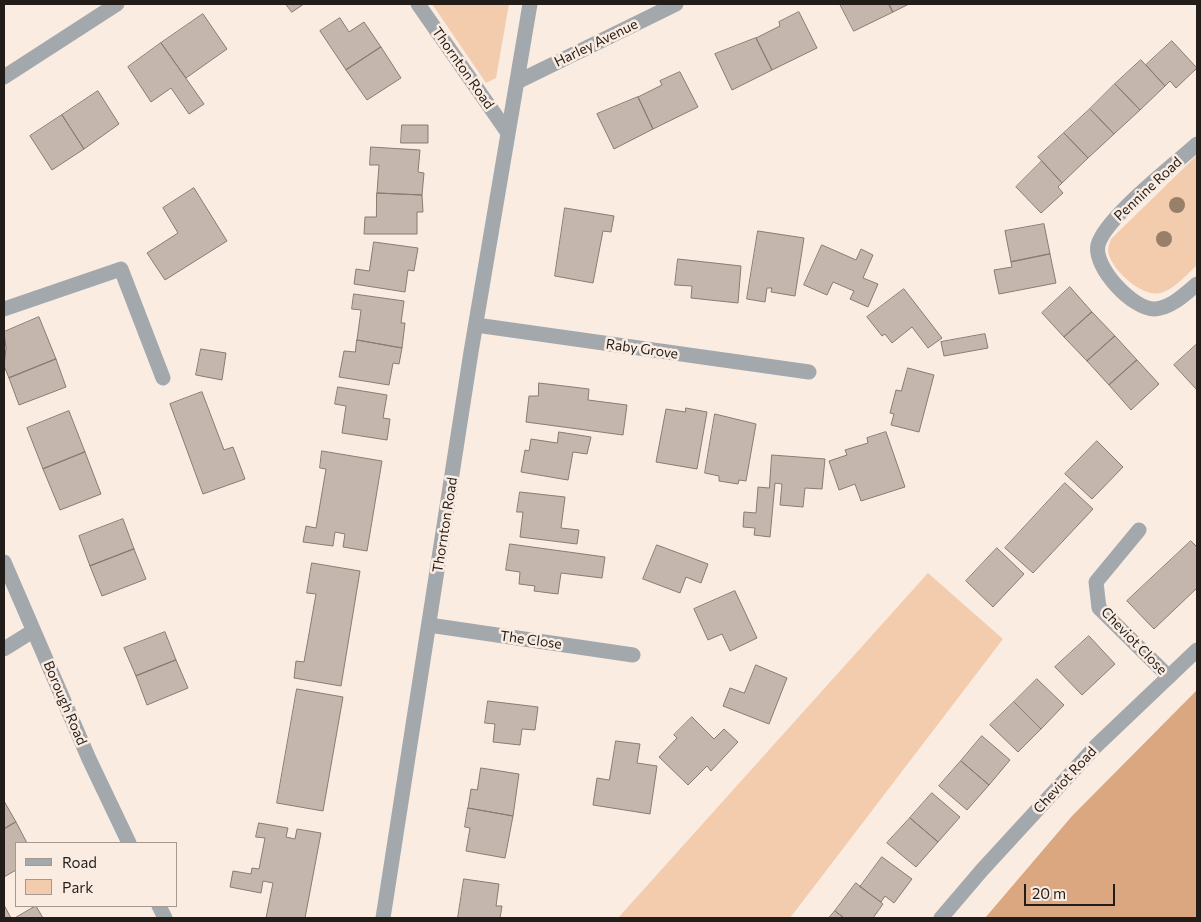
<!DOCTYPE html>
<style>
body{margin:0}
#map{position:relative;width:1201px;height:922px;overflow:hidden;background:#fbece2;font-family:Commissioner,sans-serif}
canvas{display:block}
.frame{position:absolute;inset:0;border:5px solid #221d19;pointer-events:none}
.legend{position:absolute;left:15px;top:842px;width:162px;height:65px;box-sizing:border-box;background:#fbece2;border:1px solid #a49992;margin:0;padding:6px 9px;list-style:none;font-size:15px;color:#221d19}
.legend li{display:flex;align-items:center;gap:10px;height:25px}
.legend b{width:25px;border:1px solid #a49992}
.scale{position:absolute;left:1024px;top:884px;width:91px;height:22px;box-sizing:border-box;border:2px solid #221d19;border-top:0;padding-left:6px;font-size:15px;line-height:18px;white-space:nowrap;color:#221d19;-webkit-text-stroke:4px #fbece2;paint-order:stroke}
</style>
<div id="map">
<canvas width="1201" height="922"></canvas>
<div class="frame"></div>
<ul class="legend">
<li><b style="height:6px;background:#a3a8ad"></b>Road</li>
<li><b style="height:14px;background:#f3cbad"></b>Park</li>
</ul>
<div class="scale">20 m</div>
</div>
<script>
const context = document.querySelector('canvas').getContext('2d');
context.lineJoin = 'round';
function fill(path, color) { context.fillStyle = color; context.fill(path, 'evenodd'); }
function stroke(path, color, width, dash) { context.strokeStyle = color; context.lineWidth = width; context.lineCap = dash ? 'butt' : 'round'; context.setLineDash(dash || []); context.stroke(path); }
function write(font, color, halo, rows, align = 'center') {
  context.font = font + ' Commissioner,sans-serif'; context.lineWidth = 5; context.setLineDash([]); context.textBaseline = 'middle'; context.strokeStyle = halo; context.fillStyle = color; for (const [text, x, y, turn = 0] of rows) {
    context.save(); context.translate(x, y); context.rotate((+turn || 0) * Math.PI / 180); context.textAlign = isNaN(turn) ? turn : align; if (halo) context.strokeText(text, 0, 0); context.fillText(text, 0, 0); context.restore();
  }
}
fill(new Path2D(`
 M432 4H509L496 78 486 83Z
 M1197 155V265C1187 274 1174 290 1160 293 1142 298 1109 268 1108 250 1108 247 1110 242 1111 239Z
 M928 573 1003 639 790 918H618Z`), '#f3cbad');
fill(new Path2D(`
 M1197 690V918H985L1072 816Z`), '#daa781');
const building = new Path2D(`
 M286 4H304L292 12Z
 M840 4H889L893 12 854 31Z
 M889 4H909L893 12Z
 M799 12 817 48 772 70 756 38 780 26 779 22Z
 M203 14 227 49 186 78 161 43Z
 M340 18 349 32 364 22 381 47 346 70 320 31Z
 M756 38 772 70 732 90 715 54Z
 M1172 41 1197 68 1176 88 1170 81 1165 86 1146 65Z
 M161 43 204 104 189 114 171 88 151 102 128 67Z
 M381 47 401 78 367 100 346 70Z
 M1141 60 1165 86 1140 110 1115 84Z
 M680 72 698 107 653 129 638 97 662 85 660 81Z
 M1115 84 1140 110 1114 134 1090 109Z
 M98 91 119 124 84 149 62 115Z
 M638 97 653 129 614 149 597 114Z
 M1090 109 1114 134 1088 158 1064 133Z
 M62 115 84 149 52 170 30 136Z
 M402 125H428V143H401Z
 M1064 133 1088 158 1062 183 1038 157Z
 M371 147 420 150 418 172 424 173 422 195 377 193 379 165H370Z
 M1042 161 1062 183 1058 187 1063 193 1041 213 1016 187Z
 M194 188 227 241 165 280 147 253 178 233 163 208Z
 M377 193 422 195 423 212H417V234H364L365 217H376Z
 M565 208 614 216 611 232 603 231 593 283 555 276Z
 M1044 224 1050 254 1011 262 1005 231Z
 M758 231 804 238 795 296 771 292 772 288H767L765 302 747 299Z
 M374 242 418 248 414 271 408 270 405 292 354 284 356 269 369 271Z
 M822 245 856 260 861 249 873 255 863 278 878 284 868 307 850 299 854 291 833 282 827 295 804 285Z
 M1050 254 1056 283 999 294 994 270 1012 267 1011 262Z
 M678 259 741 266 738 303 691 298 692 286 675 285Z
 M1070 287 1092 312 1064 337 1042 313Z
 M904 289 942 338 928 348 912 327 892 343 885 334 882 336 867 317Z
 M354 294 404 301 401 323H405L402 348 357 340 361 310 352 309Z
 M1092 312 1115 336 1087 361 1064 337Z
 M39 317 56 359 9 378 4 366 6 348 4 332Z
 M985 334 988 348 944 356 941 342Z
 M1115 336 1137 360 1109 385 1087 361Z
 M357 340 402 348 399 364 393 363 389 385 339 377 344 351 355 352Z
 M1197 344V390L1174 365Z
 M201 349 226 353 222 380 196 375Z
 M56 359 66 387 19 405 9 378Z
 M1137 360 1159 384 1131 410 1109 385Z
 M908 368 934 375 919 432 891 425 894 414 890 413 896 390 901 391Z
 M539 383 589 389 588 400 627 405 623 435 526 422 529 396H538Z
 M338 387 387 395 383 418 390 419 387 440 342 433 346 406 335 404Z
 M202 392 224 450 233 447 245 479 203 494 170 404Z
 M686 408 707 412 697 469 656 462 666 409 685 412Z
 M69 411 85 452 43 469 27 428Z
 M715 414 756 424 746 481 739 480 738 484 719 481V476L705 473Z
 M559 432 591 437 587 454 573 452 568 480 521 472 525 450 529 451 531 439 557 443Z
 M886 432 905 487 861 501 855 484 839 490 829 461 847 455 845 450 868 443 867 438Z
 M1097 441 1123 467 1092 499 1065 474Z
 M322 451 382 461 367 551 343 547 345 534 335 532 333 546 303 542 306 526 316 528 326 469 320 468Z
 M85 452 101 494 60 510 43 469Z
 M772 455 825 459 822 489 805 488 803 507 780 505 782 484 775 483 770 537 754 535 755 528 743 527 744 512 756 513 758 487 769 488Z
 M1065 483 1093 509 1033 573 1005 548Z
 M520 492 565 497 561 528 579 530 577 544 520 537 523 512H517Z
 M123 519 134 549 90 566 79 536Z
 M1191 541 1197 547V588L1154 629 1127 601Z
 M510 544 605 557 602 578 561 573 558 594 534 591 535 586 519 584 520 572 506 570Z
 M657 545 708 564 701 583 686 577 680 593 643 579Z
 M997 548 1024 574 993 607 966 581Z
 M134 549 146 579 102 596 90 566Z
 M312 563 360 571 341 686 294 678 296 661 304 662 316 594 307 593Z
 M735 591 757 638 730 651 722 634 708 640 694 609Z
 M165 632 176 660 136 676 124 648Z
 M1089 636 1115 664 1082 695 1055 667Z
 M176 660 188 688 147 705 136 676Z
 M756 665 787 678 769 724 723 706 730 688 744 693Z
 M1037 679 1064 705 1041 729 1014 702Z
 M297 689 343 697 323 811 277 803Z
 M488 701 538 707 535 730 522 729 520 745 493 742 495 724 485 723Z
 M1014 702 1041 729 1018 752 990 725Z
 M692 717 714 739 724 729 738 742 711 771 707 766 688 785 659 757 677 738 674 735Z
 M982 736 1010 760 989 785 961 761Z
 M616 741 640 744 637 763 657 766 650 814 593 805 597 778 609 780Z
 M961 761 989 785 967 810 939 786Z
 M481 768 519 774 513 816 468 808 471 789 477 790Z
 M932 793 960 817 938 842 910 818Z
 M4 801 16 822 4 829Z
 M468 808 513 816 505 858 466 851 470 828 465 827Z
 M910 818 938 842 916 867 887 843Z
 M16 822 27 843H16V870L4 877V829Z
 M259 823 288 828 286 837 295 839 297 829 321 833 305 918H266L273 883 263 881 261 893 230 887 233 871 251 874 252 868 259 869 265 838 256 837Z
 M882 857 912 879 894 903 885 896 881 902 860 887Z
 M464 879 499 884 496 906H502L500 918H458Z
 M856 883 883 904 873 918H844L835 911Z
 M4 905 11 918H4Z
 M36 906 43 918H15Z
 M835 911 844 918H829Z`);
fill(building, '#c4b6ac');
stroke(building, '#887b72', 1);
stroke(new Path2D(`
 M418 4 508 133
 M4 77 117 4
 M517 82 676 4
 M1197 144C1175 164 1105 218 1098 245 1093 267 1133 310 1155 309 1171 308 1185 294 1197 284
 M4 309 121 269 163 378
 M476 325 809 372
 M1139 530 1096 582 1099 608 1169 677
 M4 562 89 759 129 843
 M429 625 633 655
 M4 649 33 631
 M159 906 165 918
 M383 918 471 352 530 4
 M941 918 982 870 1096 746 1197 650`), '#a3a8ad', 15);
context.fillStyle = '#977f69';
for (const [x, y] of [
 [1177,205],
 [1164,239]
]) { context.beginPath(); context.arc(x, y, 8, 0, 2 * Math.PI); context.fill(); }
write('14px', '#221d19', '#fbece2', [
 ["Harley Avenue",596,43,-26],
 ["Thornton Road",463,68,55],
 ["Pennine Road",1148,189,-43],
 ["Raby Grove",642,349,8],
 ["Thornton Road",445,525,-81],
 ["The Close",531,640,8],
 ["Cheviot Close",1134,641,46],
 ["Borough Road",65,703,67],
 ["Cheviot Road",1065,780,-47]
]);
</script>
